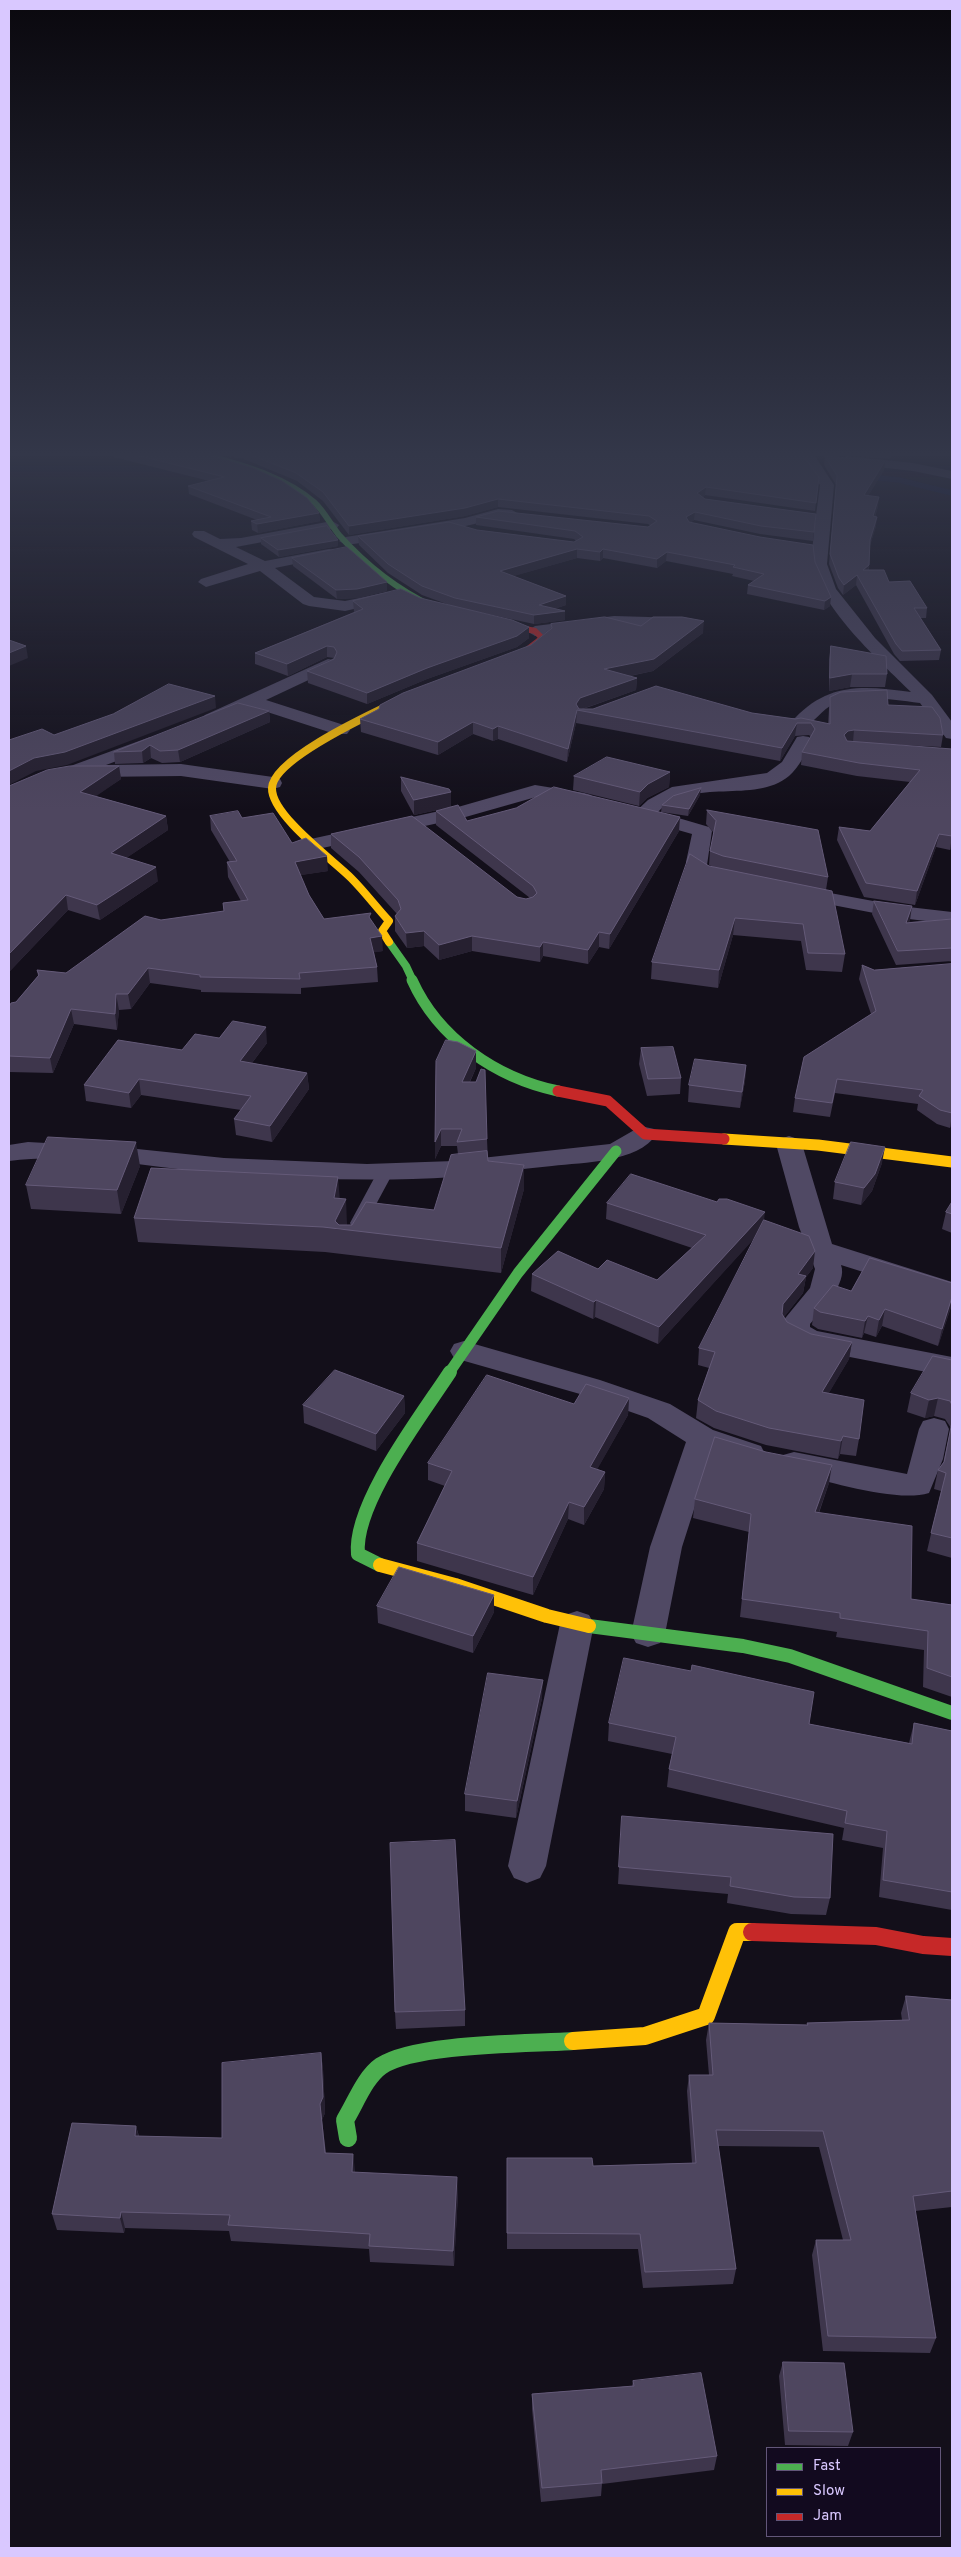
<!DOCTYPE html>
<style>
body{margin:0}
#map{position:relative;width:961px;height:2557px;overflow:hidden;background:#130f1a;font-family:Overpass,sans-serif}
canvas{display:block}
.frame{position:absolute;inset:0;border:10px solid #d9c8ff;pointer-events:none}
.legend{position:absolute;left:766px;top:2447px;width:175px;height:90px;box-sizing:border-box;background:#120a1f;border:1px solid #625679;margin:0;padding:6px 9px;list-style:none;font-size:15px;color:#d9c8ff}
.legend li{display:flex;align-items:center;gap:10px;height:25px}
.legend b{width:25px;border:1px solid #625679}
</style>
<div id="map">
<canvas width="961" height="2557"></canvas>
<div class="frame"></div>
<ul class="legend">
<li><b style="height:6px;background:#4caf50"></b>Fast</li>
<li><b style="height:6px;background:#ffc107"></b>Slow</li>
<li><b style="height:6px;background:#c62828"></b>Jam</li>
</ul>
</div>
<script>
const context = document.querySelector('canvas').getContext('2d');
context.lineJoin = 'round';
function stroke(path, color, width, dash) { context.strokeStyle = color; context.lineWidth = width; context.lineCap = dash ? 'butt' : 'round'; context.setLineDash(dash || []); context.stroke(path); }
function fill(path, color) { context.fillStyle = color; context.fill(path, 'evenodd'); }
stroke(new Path2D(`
 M867 477 899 480 952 493`), '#060e3a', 5.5);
fill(new Path2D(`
 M386 1166 394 1171 366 1223 364 1227H352L350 1223 378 1171Z`), '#504964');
fill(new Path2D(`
 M797 453H810L815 456 834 485 827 564 836 589 875 638 932 695 952 722V739L946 738 920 703C895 700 864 694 840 701 825 706 818 718 806 727 798 733 775 728 765 726L762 722 765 718H795C830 682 864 686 911 692 880 661 822 610 813 566 810 551 818 503 820 485Z
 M847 456 913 463 952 471V479L913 471 842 463 840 460 842 457Z
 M498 509 512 510 519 514C514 521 499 517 490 520 443 533 394 538 346 545L339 541 346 537 465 518Z
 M332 521 339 525 337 528 236 547 265 561 329 549 334 550 336 553 334 556 275 568 314 597 345 601 388 592 396 597 393 600 345 611 309 606 303 604 260 571 206 587 198 582 201 579 248 564 194 537 192 534 194 531H204L220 539 241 538Z
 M614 616 682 618 690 623 682 628 614 626 535 636 527 631 535 626Z
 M328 659 334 660 336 664 334 668 266 700 347 726 350 730 347 734H335L252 707 217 723H205L202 719 205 715Z
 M803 736 809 737 812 741C806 753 799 767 789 776 754 805 693 776 658 812L709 827 712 831 707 865 728 874 731 878 728 882 721 884 691 873 686 862 692 834 636 818 633 814 648 800 672 787 767 773 782 762 797 737Z
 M150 737 156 738 159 742 156 746 106 765 181 764 273 777 280 779 282 783 280 787 273 789 181 776 93 777 85 773 72 778 65 776 63 772 65 768Z
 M535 785 584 793 591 795 594 799 591 803 584 805 536 797 462 818 313 850 306 848 303 844 306 840 458 807Z
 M798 887 900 906 952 912V924L900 918 791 897 788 893 791 889Z
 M645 1127 654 1129 657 1134C637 1163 584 1162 552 1166 520 1169 487 1174 454 1177 378 1182 300 1179 224 1174 155 1168 77 1152 9 1161V1145L28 1142 118 1147 224 1158 367 1164 454 1161 610 1144 636 1129Z
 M789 1136 798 1139 802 1144 832 1244 952 1282V1300L841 1265C848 1283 821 1311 810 1324V1327L817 1331 952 1357V1377L809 1349 786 1338 782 1331V1322L810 1288 815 1269 799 1227 776 1144 780 1139Z
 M464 1341 600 1380 670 1404 713 1430 761 1446 765 1454 761 1462 750 1465 712 1453 682 1547 665 1634 660 1643 648 1647 636 1643 631 1634 650 1547 686 1442 648 1418 580 1394 454 1358 450 1351 454 1344Z
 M934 1418 945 1421 949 1429 943 1459 929 1493C896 1503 830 1481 794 1474L783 1471 779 1463 783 1455 794 1452 907 1474 919 1429 923 1421Z
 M577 1611 589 1615 594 1624 546 1866 540 1878 527 1883 514 1878 508 1866 560 1624 565 1615Z`), '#504964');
stroke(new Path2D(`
 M199 453C239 465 281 474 314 502 324 511 330 524 339 535 366 565 396 589 432 606`), '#4caf50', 6);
stroke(new Path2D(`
 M389 942 406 966 413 981`), '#4caf50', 8);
stroke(new Path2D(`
 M412 980C438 1038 496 1078 558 1091
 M449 1373 518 1273 616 1151`), '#4caf50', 11);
stroke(new Path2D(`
 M380 1565 358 1554C353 1504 422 1415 450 1372
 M589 1626 743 1646 790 1656 952 1713`), '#4caf50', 14);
stroke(new Path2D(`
 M348 2138 345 2120C355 2104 365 2077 381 2066 415 2043 529 2044 573 2041`), '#4caf50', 18);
stroke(new Path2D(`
 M389 942 382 931 389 921C376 907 365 892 351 878 333 860 271 815 272 788 273 759 369 715 394 703`), '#ffc107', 8);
stroke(new Path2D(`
 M724 1139 818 1145 952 1162`), '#ffc107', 11);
stroke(new Path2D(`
 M380 1565 455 1585 547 1616 589 1626`), '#ffc107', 14);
stroke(new Path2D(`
 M573 2041 645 2036 706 2016 737 1932H752`), '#ffc107', 18);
stroke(new Path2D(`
 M493 622 535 631 542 638 524 652 511 657`), '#c62828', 6);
stroke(new Path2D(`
 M558 1091 608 1101 645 1134 724 1139`), '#c62828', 11);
stroke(new Path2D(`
 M752 1932 876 1936 923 1945 952 1947`), '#c62828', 18);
fill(new Path2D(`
 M98 453H202L319 513 320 521 258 533 252 530 251 521 257 520 189 494 188 486 209 481Z
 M211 453H801L819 477 815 511 705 495 703 497 705 499 816 514 813 541 760 534 694 520 690 523 815 562 830 606 824 610 747 594 748 585 754 581 732 576 733 574 666 561 657 568 603 558 600 561 577 558 513 576 566 596V605L554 609 565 611V620L534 624 469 610 529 627V638L517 647 427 679 367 704 308 683 307 671 334 658 327 657 288 676 255 664V653L354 612 353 601 420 598 452 606 422 595 388 573 359 545 358 536 477 530 574 542 576 541 574 539 476 525V517L648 527 651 526 648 524 498 507 465 516 349 535 323 501 297 481 244 459Z
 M815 453H952L892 456 890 459Z
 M825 456 884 470 868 496 878 506 875 517 876 526 870 545 869 570 889 582 927 608 926 618H920L941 650 939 660 900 661 894 654 856 585 843 595 838 588 829 564 836 485 824 465Z
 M261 538 338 546 279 557 261 544Z
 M292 558 387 582V591L358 598 337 599 293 566Z
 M551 624 641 626 703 633 653 671 630 676 637 678 636 690 583 709 752 713 828 724 829 709 830 697 888 705 943 735 941 747 882 744 952 749V847L950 850 936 847 915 905 864 897 837 840 839 827 870 831 910 782 857 776 801 765 802 752 811 737 809 735 795 736 780 761 576 723 567 762 498 739 493 741 473 734 438 755 361 732 360 719 379 709 531 645 551 628Z
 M831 646 887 674 885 687H850L829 691V659Z
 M269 711 270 722 180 762 162 763 151 758 143 763 115 764 114 752Z
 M119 766 121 779 95 796 166 816 168 830 126 858 158 881 100 920 68 910 9 972V786Z
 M670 772 669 787 647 798 639 806 573 790 574 776Z
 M401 777 451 792V807L414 815 401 791Z
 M700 795 688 816 661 812 662 805Z
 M707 810 828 877 826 890 845 954 842 972 806 970 801 941 733 935 718 988 651 979 652 962 709 866 716 868 709 865 710 851 714 833 706 824Z
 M436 811 467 821 679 831 609 949 599 947 588 964 543 956 540 962 472 951 439 960 424 946 407 948 395 931V916L397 914 359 872 331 848V834L517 897 526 899 530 898 436 825Z
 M210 816 242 818 292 843 328 871 300 875 309 895 324 919 371 920 383 951 374 952 377 967 378 982 301 988V994L201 992V990L150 983 131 1009 119 1010 117 1030 74 1024 53 1073 9 1072V1007L16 1002 38 976 37 970 66 973 161 920 224 911 223 903 241 901 228 877 227 862H230L211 830Z
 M874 901 910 920 909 922 952 919V1123L950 1128 937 1124 917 1110 918 1104 835 1093 830 1117 793 1112 795 1098 871 1014 859 979 862 965 874 970 952 964V961L896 965 872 914Z
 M219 1038 267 1043 252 1063 307 1073 309 1089 272 1142 236 1135 234 1119 241 1110 141 1095 131 1108 86 1101 84 1085 182 1050Z
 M641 1048 681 1078 680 1094 647 1096 639 1064Z
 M436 1061 476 1068 470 1082 487 1139 488 1161 524 1165V1189L501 1273 325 1252 138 1242 134 1218 340 1199 347 1224 346 1225H352L434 1210 458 1154 457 1146H441L435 1159Z
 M746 1065 745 1081 740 1108 688 1102 689 1085Z
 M882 1163 872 1191 861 1205 833 1199 835 1182Z
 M140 1166 121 1214 31 1209 26 1185Z
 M952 1202V1233L942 1229 946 1212Z
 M607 1203 763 1222 813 1268 806 1277 803 1293 784 1317 787 1322 811 1334 852 1342 849 1359 828 1394 859 1439 856 1456 840 1454 838 1459 766 1445 714 1428 696 1418 698 1400 709 1368 698 1365 699 1348 757 1235 658 1344 595 1317 593 1319 531 1291 532 1274 598 1269 657 1280 692 1248 606 1219Z
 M952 1283V1304L938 1346 882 1326 876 1337 864 1333 862 1338 818 1329 812 1325 814 1308 851 1291Z
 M952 1360V1558L927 1551 941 1491 934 1489 938 1470 943 1463 951 1428 945 1419 934 1416 925 1418 907 1412 911 1393Z
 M404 1396 405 1413 376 1451 304 1423 303 1405Z
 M629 1398 628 1415 597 1469 605 1472 604 1489 584 1525 568 1519 533 1595 417 1561V1543L445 1486 428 1480V1463L574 1404Z
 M829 1483 819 1513 911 1599 952 1605V1697L923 1687 924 1650 836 1637 837 1632 740 1617 749 1532 693 1518 695 1499Z
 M377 1606 494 1612 473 1653 378 1623Z
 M542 1698 516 1818 465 1811V1794Z
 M609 1723 809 1724 909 1743 914 1723 952 1731V1910L879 1897 883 1848 842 1840 844 1828 667 1787 669 1769 672 1754 608 1741Z
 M622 1816 830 1898 826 1915 791 1914 727 1903 728 1894 618 1884Z
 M906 1996 952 2000V2207L915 2211 936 2338 930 2353 823 2351 812 2255 816 2240H843L819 2147 718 2146 736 2269 733 2284 643 2288 638 2249H507V2158L593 2166 692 2163 687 2091 689 2075H709L706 2040 709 2023 807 2025V2023L902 2020 901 2013Z
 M465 2010V2026L396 2029 395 2012Z
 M321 2053 323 2069 325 2113 322 2120 326 2153 355 2170V2172L458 2193 454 2266 370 2262 369 2249 231 2241 229 2231 125 2228 124 2233 57 2230 52 2214 136 2126 139 2136 222 2138Z
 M783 2362 853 2432 848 2446 785 2445 779 2376Z
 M633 2381 717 2456 714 2470 602 2484 601 2496 541 2502 532 2409V2394L632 2386Z`), '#3e364c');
fill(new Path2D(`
 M885 461 884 470 863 504 864 495Z
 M706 487 705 495 696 502 697 493Z
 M879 497 878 506 872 526 873 516Z
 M498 499V507L465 516 349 535V526Z
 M695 512 694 520 685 526 686 517Z
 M319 513 320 521 258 533 257 524Z
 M877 517 876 526 869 549 870 540Z
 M338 540V546L279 557 278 550Z
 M577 549V558L500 580V571Z
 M603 549V558L600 561V552Z
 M667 552 666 561 657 568V559Z
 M869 565 868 575 863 570Z
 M857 575 856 585 843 595 844 585Z
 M387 582V591L358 598 337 599 336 590Z
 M566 596V605L539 614V605Z
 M831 597 830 606 824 610 825 601Z
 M565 611V620L534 624V615Z
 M704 621 703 633 653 671 603 681 604 669Z
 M529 627V638L517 647 427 679 367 704V693Z
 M26 646 28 658 9 666V653Z
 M327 646V657L288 676 287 664Z
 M852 674 850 687 829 691 830 678Z
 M637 678 636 690 579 710H577L576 723 567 762 568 749 576 704 580 698Z
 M215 696 216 708 67 765 36 771 9 785V771L34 758Z
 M269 711 270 722 180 762 178 750Z
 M473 722V734L438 755V742Z
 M797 723 795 736 780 761 782 748Z
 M498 726V739L493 741V729Z
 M854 730 853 742 847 743 844 735 848 731Z
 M150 745 151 758 143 763 142 751Z
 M119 766 121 779 82 806 80 792Z
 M670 772 669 787 647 798 639 806 640 792 648 784Z
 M701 788 700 795 688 816 689 809Z
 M451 792V807L414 815V800Z
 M166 816 168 830 113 867 111 853Z
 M680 817 679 831 609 949 610 934Z
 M939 834 936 847 915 905 917 891Z
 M952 836V847L950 850Z
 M327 856 328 871 296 876 295 862Z
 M156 867 158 881 100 920 97 905Z
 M66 895 68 910 9 972V954Z
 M912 906 910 920 904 936 906 923Z
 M735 918 733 935 718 988 719 970Z
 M424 931V946L407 948 406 933Z
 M599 932V947L588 964V950Z
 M382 936 383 951 371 953 370 938Z
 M472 936V951L439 960V945Z
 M543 942V956L540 962V947Z
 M148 968 150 983 131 1009 128 994Z
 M116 994 119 1010 117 1030 115 1014Z
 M71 1009 74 1024 53 1073 50 1058Z
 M266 1027 267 1043 242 1076 240 1061Z
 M476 1051V1068L462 1098V1082Z
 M746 1065 745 1081 740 1108 742 1092Z
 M307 1073 309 1089 272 1142 270 1126Z
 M139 1079 141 1095 131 1108 129 1093Z
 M952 1115V1123L950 1128Z
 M441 1129V1146L435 1159V1142Z
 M136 1142 140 1166 121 1214 117 1190Z
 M885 1147 882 1163 872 1191 861 1205 864 1188Z
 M524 1165V1189L501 1273V1248Z
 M338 1177 340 1201 346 1199 347 1224 344 1230 335 1229 334 1198Z
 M765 1212 763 1229 658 1344 659 1327Z
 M815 1251 813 1268 806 1277 803 1293 781 1321 783 1304 798 1274Z
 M952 1297V1304L938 1346 942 1329Z
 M596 1300 595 1317 593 1319 594 1302Z
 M885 1309 882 1326 876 1337 879 1320Z
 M868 1316 864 1333 862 1338 865 1321Z
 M852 1342 849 1359 819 1410 822 1392Z
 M404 1396 405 1413 376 1451V1434Z
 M629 1398 628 1415 589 1484 590 1467Z
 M938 1398 934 1416 925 1418 929 1400Z
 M843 1436 840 1454 838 1459 841 1441Z
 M832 1465 829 1483 812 1531 815 1512Z
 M605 1472 604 1489 584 1525V1507Z
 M569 1502 568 1519 533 1595V1577Z
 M494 1595V1612L473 1653V1636Z
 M543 1680 542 1698 516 1818 517 1801Z
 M321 2053 323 2069 325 2113 322 2120 320 2104Z
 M136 2126 140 2142 135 2136Z
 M353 2154 355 2170 353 2188 352 2172Z
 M457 2177 458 2193 454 2266 453 2251Z
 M121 2212 125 2228 124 2233 120 2218Z`), '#262030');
const building = new Path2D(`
 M128 453H202L253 468 282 481 307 498 319 513 257 524 251 521 271 517 188 486 224 477Z
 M246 453H801L819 477 816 503 706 487 697 493 705 499 816 514 814 532 761 526 695 512 686 517 689 522 760 537 813 545 815 562 831 597 825 601 748 585 764 574 733 567 735 565 667 552 657 559 603 549 600 552 577 549 500 571 566 596 539 605 565 611 534 615 455 598 422 586 388 564 358 536 449 522 477 530 574 542 583 537 575 531 476 517 498 511 648 527 657 521 649 516 498 499 465 508 349 526 323 492 296 473Z
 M825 456 885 461 864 495 879 497 873 516 877 517 870 540 869 565 863 570H884L889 582 910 581 927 608H914L941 650 902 651 896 644 857 575 844 585 839 578 830 554 837 476Z
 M327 526 338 540 278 550 261 538Z
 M347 547 387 582 357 589 336 590 292 558Z
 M401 589 420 598 512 620 529 627 517 636 427 668 367 693 307 671 334 659 337 652 334 647 327 646 287 664 255 653 363 609 353 601Z
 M605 617 641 626 653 617H682L704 621 654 659 604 669 637 678 580 698 576 704 579 709H593L656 686 752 713 795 719 801 718 830 724V697L841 692 887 690 888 705 932 707 940 718 943 735 854 730 848 731 844 735 847 741 952 749V836L939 834 917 891 866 883 839 827 870 831 920 770 859 763 802 752 815 729 811 723H797L782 748 577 710 568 749 498 726 493 729 473 722 438 742 360 719 379 709 380 705 403 693 531 645 552 628 551 624Z
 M9 640 26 646 9 653Z
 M831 646 886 656 887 674H852L830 678Z
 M169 684 215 696 65 752 34 758 9 771V740L42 729 54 735 113 714Z
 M238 703 269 711 178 750 160 751 150 745 142 751 114 752Z
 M607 757 670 772 648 784 640 792 574 776Z
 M70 766H119L80 792 166 816 111 853 156 867 97 905 66 895 9 954V786L47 770Z
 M401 777 449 789 451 792 414 800Z
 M554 787 680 817 610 934 599 932 588 950 543 942 540 947 472 936 439 945 424 931 406 933 395 916 401 909 398 900 359 857 331 834 412 816 517 897 526 899 533 897 537 893 533 886 436 811 458 805 467 821 516 808Z
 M701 788 689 809 662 805 673 796Z
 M707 810 818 830 828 877 723 856 710 851 716 821Z
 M238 811 242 818 273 813 292 843 306 838 327 856 295 862 309 895 324 919 371 913 369 917 382 936 370 938 377 967 299 973 300 979 200 977V975L148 968 128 994H116L115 1014 71 1009 50 1058 9 1056V1007L11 1003 16 1002 39 975 37 970 66 973 145 916 161 920 224 911 223 903 248 900 227 862 237 861 210 816Z
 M690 854 709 866 832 891 845 954 808 953 803 924 735 918 719 970 652 962Z
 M874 901 912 906 906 923 952 919V948L898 951Z
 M952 964V1113L940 1110 919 1096 923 1090 837 1079 832 1103 795 1098 804 1057 876 1011 862 965 874 970Z
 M233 1021 266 1027 240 1061 307 1073 270 1126 234 1119 251 1096 139 1079 129 1093 84 1085 118 1040 182 1050 195 1034 219 1038Z
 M446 1040 458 1042 476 1051 462 1082H476L481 1069 485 1070 487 1139 457 1142 462 1129H441L435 1142 436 1061Z
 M673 1047 681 1078 648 1079 641 1048Z
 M695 1059 746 1065 742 1092 689 1085Z
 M48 1137 136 1142 117 1190 26 1185Z
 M851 1142 885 1147 875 1174 864 1188 835 1182Z
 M487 1151 488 1161 524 1165 501 1248 323 1227 134 1218 151 1168 338 1177 334 1198 346 1199 335 1221 339 1225H352L366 1202 434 1210 451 1155Z
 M631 1174 717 1202 719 1199H727L765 1212 659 1327 596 1300 594 1302 532 1274 558 1251 598 1269 607 1260 657 1280 706 1235 607 1203Z
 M952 1202V1214L946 1212Z
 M764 1220 809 1236 815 1251 798 1274 806 1276 783 1304 782 1314 787 1322 811 1334 852 1342 822 1392 864 1400 859 1439 843 1436 841 1441 769 1428 716 1411 698 1400 715 1352 699 1348Z
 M870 1258 952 1283V1297L942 1329 885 1309 879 1320 868 1316 865 1321 820 1312 814 1308 833 1285 851 1291Z
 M933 1356 952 1360V1405L950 1401 938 1398 929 1400 911 1393Z
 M335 1370 404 1396 376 1434 303 1405Z
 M487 1375 574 1404 586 1384 629 1398 590 1467 605 1472 584 1507 569 1502 533 1577 417 1543 452 1471 428 1463Z
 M952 1422V1538L931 1533 946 1473 938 1470 944 1462Z
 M715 1437 766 1452 832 1465 815 1512 912 1526 911 1599 952 1605V1677L927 1668 928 1631 840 1618V1613L742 1599 751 1514 695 1499Z
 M399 1567 494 1595 473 1636 377 1606Z
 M624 1658 691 1671 692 1665 814 1692 809 1724 912 1744 914 1723 952 1731V1892L883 1880 887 1831 845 1823 847 1811 669 1769 676 1737 609 1723Z
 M488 1673 543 1680 517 1801 465 1794Z
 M622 1816 833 1834 830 1898 794 1897 730 1886 731 1877 619 1867Z
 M455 1840 465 2010 395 2012 390 1843Z
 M906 1996 952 2000V2191L913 2196 936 2338 828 2336 816 2240H851L823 2131 716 2130 736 2269 645 2272 640 2234 507 2233V2158H592L593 2166 696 2163 689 2075H713L709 2023 808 2025 807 2023 909 2020Z
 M321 2053 323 2097 320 2104 325 2153 353 2154 352 2172 457 2177 453 2251 369 2246 370 2234 228 2225 230 2215 121 2212 120 2218 52 2214 72 2123 136 2126 135 2136 222 2138V2063Z
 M783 2362 844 2363 853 2432 789 2431Z
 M701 2373 717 2456 601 2470 602 2483 542 2488 532 2394 634 2386 633 2381Z`);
fill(building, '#4e465f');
stroke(building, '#645a78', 1);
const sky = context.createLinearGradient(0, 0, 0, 811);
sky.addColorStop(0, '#0a080e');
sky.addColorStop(0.56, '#333749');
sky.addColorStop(1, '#33374900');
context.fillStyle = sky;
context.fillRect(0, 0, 961, 811);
</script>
